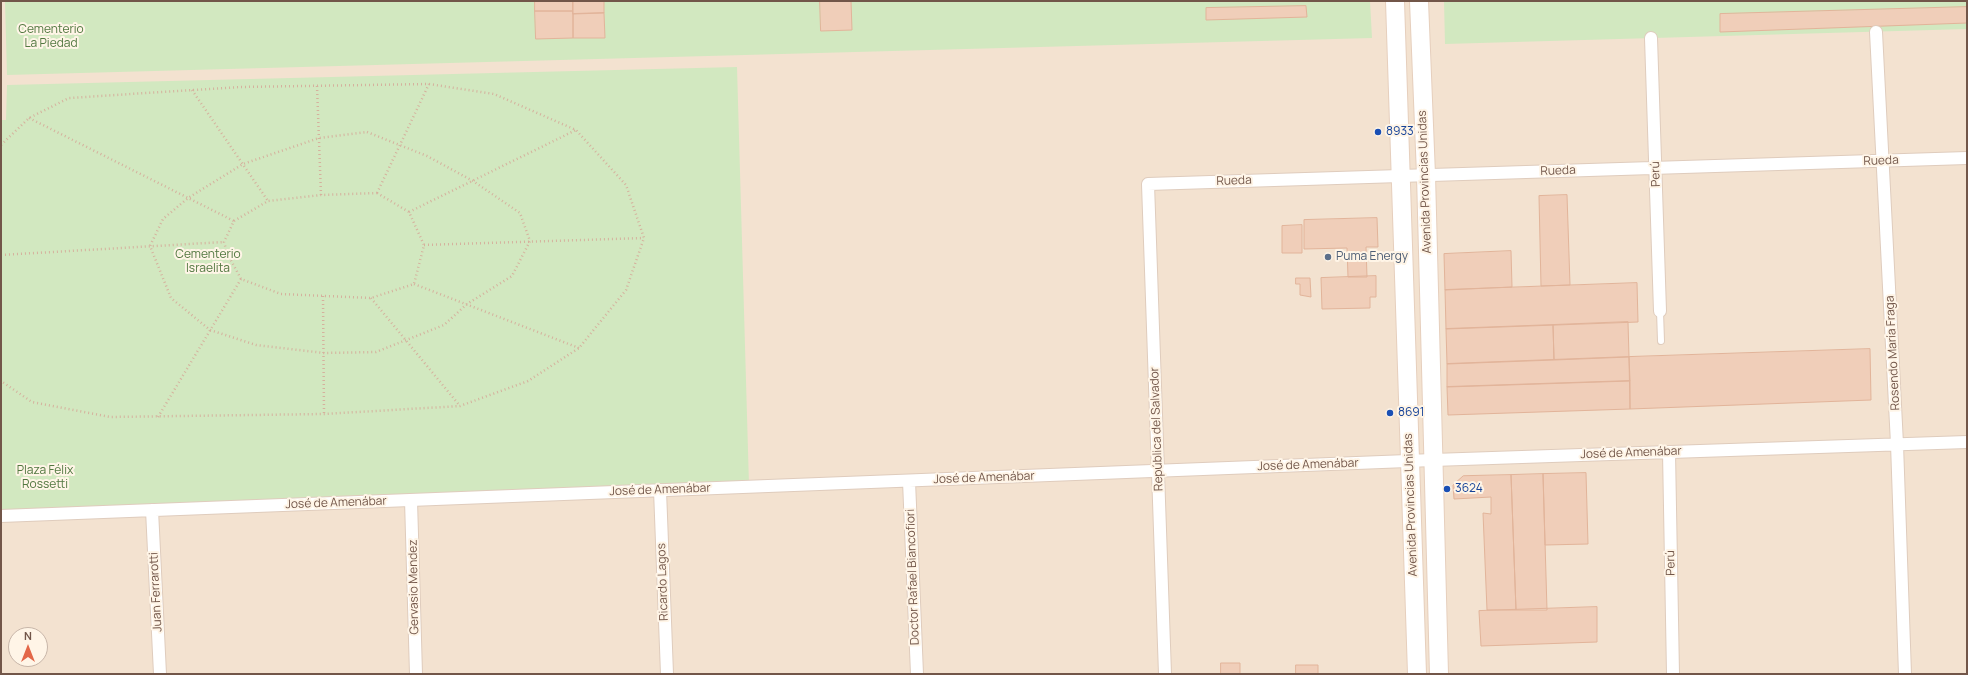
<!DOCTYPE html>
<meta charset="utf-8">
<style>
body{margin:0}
#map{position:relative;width:1968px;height:675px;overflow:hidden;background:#fbf1e1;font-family:Manrope,sans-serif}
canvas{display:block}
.frame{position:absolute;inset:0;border:2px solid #725649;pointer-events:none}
.north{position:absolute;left:8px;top:627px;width:40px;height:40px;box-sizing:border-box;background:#fff5e7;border:1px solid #c7b5a8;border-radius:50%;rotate:0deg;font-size:11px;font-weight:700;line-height:16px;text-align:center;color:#725649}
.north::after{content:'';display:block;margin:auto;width:14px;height:18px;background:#e36748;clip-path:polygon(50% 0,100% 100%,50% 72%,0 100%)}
</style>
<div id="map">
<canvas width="1968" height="675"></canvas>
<div class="frame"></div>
<div class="north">N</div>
</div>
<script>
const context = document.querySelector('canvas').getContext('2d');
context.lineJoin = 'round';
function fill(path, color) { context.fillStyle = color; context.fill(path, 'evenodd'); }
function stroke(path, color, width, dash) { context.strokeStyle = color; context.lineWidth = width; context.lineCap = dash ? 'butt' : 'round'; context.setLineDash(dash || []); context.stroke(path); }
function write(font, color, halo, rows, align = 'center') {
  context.font = font + ' Manrope,sans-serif'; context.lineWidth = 4; context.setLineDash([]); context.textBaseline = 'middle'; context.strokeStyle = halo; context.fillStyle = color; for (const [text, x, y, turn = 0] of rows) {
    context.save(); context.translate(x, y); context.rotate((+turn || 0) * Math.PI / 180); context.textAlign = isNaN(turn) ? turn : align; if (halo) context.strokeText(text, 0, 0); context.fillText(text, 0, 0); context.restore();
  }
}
fill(new Path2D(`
 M1 1H1967V674H1ZM16 635H40V659H16Z`), '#f3e2d0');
fill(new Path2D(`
 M5 1H1370L1372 38 7 75Z
 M1444 1H1967V29L1445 44Z
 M737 67 749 485 1 510V120H6L7 85Z`), '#d2e8c0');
const building = new Path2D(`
 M535 1H573V11H535Z
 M573 1H604V13L573 14Z
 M820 1H851L852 30 821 31Z
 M1306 6 1307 17 1206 20V8Z
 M1967 7V23L1720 32V14Z
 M535 11H573V38L536 39Z
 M604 13 605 38H573V14Z
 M1567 195 1570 285 1541 286 1539 196Z
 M1377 218 1378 247H1366L1367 277H1348L1347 248 1304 249V220Z
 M1302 225V253H1282V226Z
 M1511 251 1512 287 1445 290 1444 254Z
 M1376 276V297H1370V308L1322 309 1321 278Z
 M1296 278H1310L1311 297 1300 295V284H1296Z
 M1637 283 1638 322 1446 329 1445 290Z
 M1628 322 1629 357 1554 360 1553 325Z
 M1553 325 1554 360 1447 364 1446 329Z
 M1870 349 1871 400 1630 409 1629 357Z
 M1629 357 1630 381 1447 387V364Z
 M1630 381V409L1448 415 1447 387Z
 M1586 473 1588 544 1545 545 1543 474Z
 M1543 474 1547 610H1516L1511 475Z
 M1511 475 1516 610H1487L1483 513 1491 514V497L1454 499 1453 485 1463 476Z
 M1597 607V642L1481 646 1479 611Z
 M1221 663H1240V674H1221Z
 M1296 665H1318V674H1296Z`);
fill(building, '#f0ceb9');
stroke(building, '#e2b49a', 1);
const service = new Path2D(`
 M1660 311 1661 341`);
const minor = new Path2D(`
 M1876 32 1897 444 1905 674
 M1651 38 1660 311
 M1669 452 1673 674
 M909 481 917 674
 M660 490 667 674
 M411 500 416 674
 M152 510 160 674
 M1 516 1433 460 1967 442
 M1165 674 1148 184 1967 158`);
const secondary = new Path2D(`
 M1395 1 1417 674
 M1419 1 1426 175 1439 674`);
stroke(service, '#dfccbd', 8);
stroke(minor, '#dfccbd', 14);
stroke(secondary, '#e6cfbd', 20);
stroke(new Path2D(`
 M317 86 321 195
 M192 90 268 201
 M29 118 234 221
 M367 132 427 156 473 181 520 213 530 241 512 276 467 304 444 325 376 352 324 353 256 345 210 330 171 298 150 246 163 219 188 198 243 164 319 138Z
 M1 145 29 118 69 98 240 87 429 84 494 94 576 130 626 185 644 238 626 290 579 348 528 381 460 406 324 414 110 417 32 402 1 381
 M377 193 409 212 424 245 414 284 371 298 281 294 241 279 227 253 224 242 234 221 268 201 321 195Z
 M377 193 429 84
 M409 212 576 130
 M424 245 644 238
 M1 255 224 242
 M414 284 579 348
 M323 296 324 414
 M371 298 460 406
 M158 417 241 279`), '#d5b19d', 2.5, [1, 3]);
stroke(service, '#fff', 6);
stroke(minor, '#fff', 12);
stroke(secondary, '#fff', 18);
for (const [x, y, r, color] of [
 [1378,132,4,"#1a4fb4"],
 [1328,257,4,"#5c6f8a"],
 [1390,413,4,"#1a4fb4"],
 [1447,489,4,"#1a4fb4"]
]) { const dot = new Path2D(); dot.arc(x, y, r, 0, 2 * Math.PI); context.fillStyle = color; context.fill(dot); stroke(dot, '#fff5e7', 1.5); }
write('12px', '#537841', '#fff5e7', [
 ["Cementerio",51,30],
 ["La Piedad",51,44],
 ["Cementerio",208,255],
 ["Israelita",208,269],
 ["Plaza Félix",45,471],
 ["Rossetti",45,485]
]);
write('12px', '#164399', '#fff5e7', [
 ["8933",1386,132],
 ["8691",1398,413],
 ["3624",1455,489]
], 'left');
write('12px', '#725649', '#fff5e7', [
 ["Rueda",1881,161,-2],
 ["Rueda",1558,171,-2],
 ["Perú",1656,174,-92],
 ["Rueda",1234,181,-2],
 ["Avenida Provincias Unidas",1425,182,-92],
 ["Rosendo María Fraga",1893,353,-93],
 ["República del Salvador",1157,429,-92],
 ["José de Amenábar",1631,453,-2],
 ["José de Amenábar",1308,465,-2],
 ["José de Amenábar",984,478,-2],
 ["José de Amenábar",660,490,-2],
 ["José de Amenábar",336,503,-2],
 ["Avenida Provincias Unidas",1411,505,-92],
 ["Perú",1671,563,-91],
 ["Doctor Rafael Biancofiori",913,577,-92],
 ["Ricardo Lagos",663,582,-92],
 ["Gervasio Mendez",414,587,-91],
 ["Juan Ferrarotti",156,592,-93]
]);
write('12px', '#4e5e75', '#fff5e7', [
 ["Puma Energy",1336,257]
], 'left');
</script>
